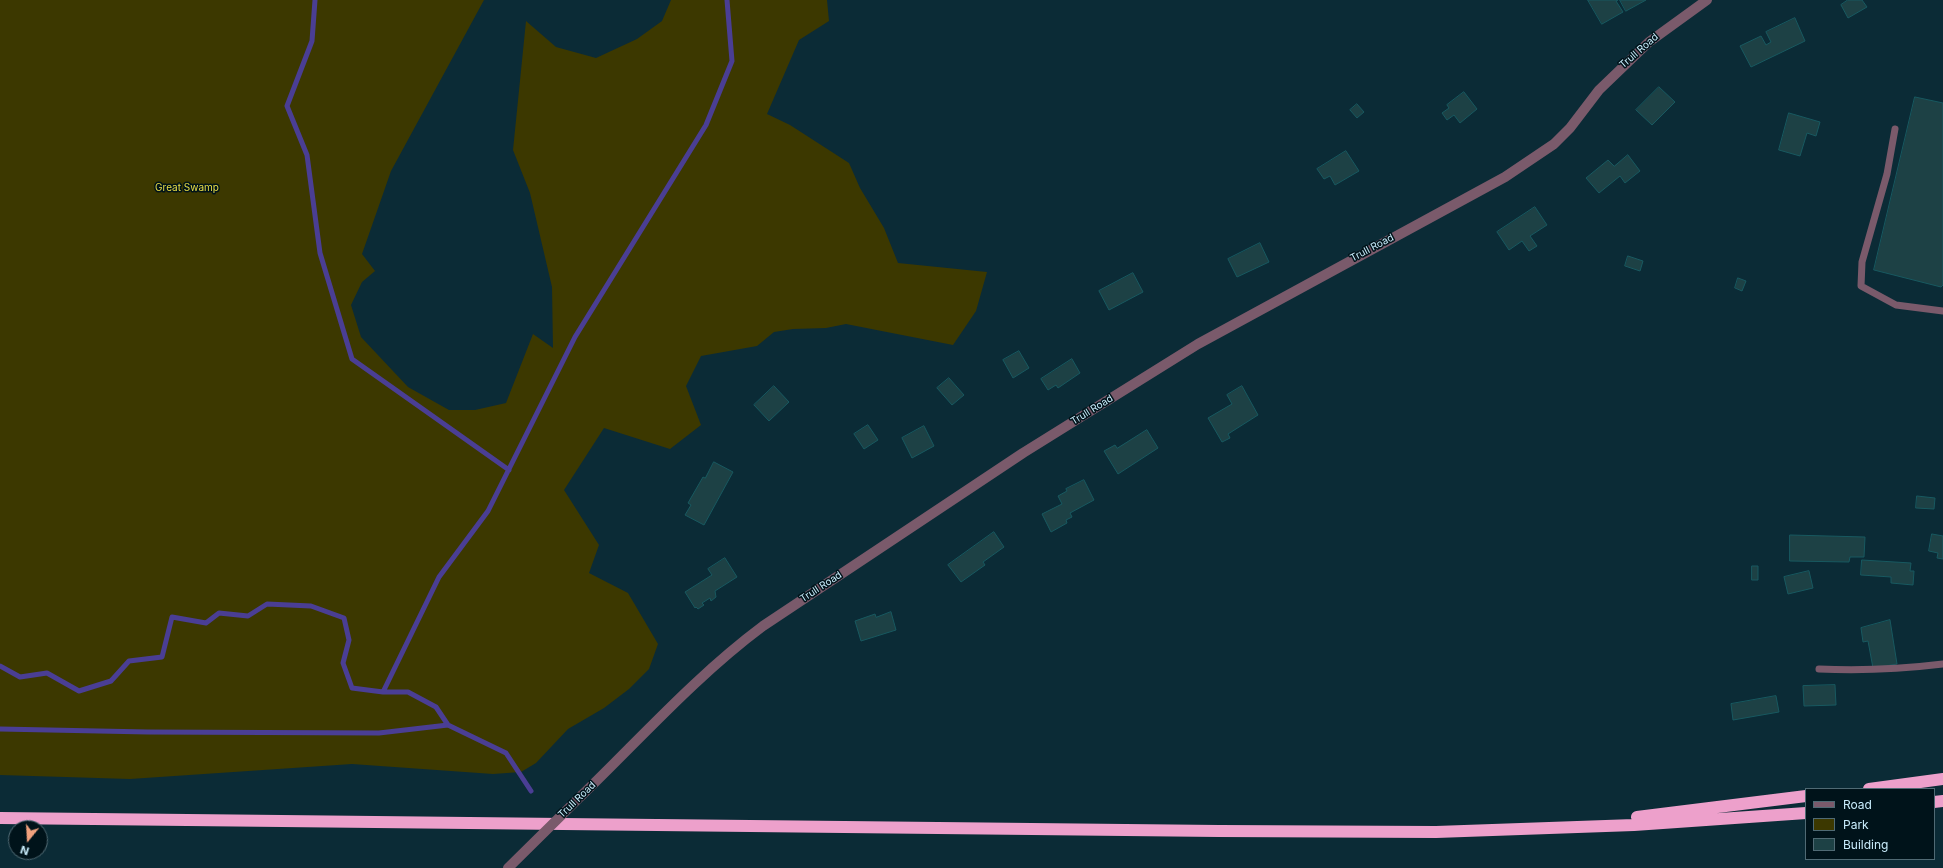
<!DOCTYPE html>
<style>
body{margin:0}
#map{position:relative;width:1943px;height:868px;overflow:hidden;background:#0b2b36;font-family:Inter,sans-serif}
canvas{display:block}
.legend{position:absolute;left:1805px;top:788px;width:130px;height:72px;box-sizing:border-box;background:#00131a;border:1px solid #506a74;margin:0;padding:5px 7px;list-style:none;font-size:12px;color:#c8ecfb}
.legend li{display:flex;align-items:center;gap:8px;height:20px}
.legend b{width:20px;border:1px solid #506a74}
.north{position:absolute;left:8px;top:820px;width:40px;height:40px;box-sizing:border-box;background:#00131a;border:1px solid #506a74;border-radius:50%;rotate:198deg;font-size:11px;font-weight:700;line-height:16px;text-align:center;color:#c8ecfb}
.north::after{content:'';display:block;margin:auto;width:14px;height:18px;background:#f1a17d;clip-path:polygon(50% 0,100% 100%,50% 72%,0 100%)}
</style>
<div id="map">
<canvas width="1943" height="868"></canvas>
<ul class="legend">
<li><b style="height:5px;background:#7a5a6b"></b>Road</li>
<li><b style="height:11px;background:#3c3800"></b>Park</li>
<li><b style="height:11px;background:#1d4145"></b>Building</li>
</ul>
<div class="north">N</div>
</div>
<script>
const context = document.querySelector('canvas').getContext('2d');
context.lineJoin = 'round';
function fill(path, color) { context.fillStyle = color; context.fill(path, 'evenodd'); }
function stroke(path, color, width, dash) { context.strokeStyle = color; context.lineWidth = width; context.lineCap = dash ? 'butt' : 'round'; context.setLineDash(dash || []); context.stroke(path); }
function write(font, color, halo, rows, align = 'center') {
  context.font = font + ' Inter,sans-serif'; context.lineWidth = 3; context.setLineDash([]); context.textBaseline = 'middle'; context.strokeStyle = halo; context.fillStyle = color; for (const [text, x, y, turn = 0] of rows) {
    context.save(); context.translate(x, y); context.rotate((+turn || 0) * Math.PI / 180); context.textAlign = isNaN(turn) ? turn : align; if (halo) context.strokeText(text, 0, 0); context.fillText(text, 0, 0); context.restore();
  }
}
fill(new Path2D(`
 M0 0H484L391 171 362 254 375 271 362 282 351 305 361 337 408 387 449 410H475L506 403 533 334 553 348 552 287 530 193 513 150 526 21 556 47 596 58 637 39 662 21 671 0H827L829 21 799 40 767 114 790 125 849 163 860 188 884 228 898 263 987 272 976 311 953 345 846 324 826 328 793 329 774 332 757 346 701 356 686 386 701 425 670 449 604 428 564 490 599 545 589 573 628 593 658 644 649 669 629 689 604 708 568 729 536 763 521 772 493 774 352 764 130 779 0 775Z`), '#3c3800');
stroke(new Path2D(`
 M315 0 312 41 287 106 307 155 320 253 352 359 509 470
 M0 666 20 677 47 673 79 691 111 681 129 661 162 657 172 617 206 623 219 613 248 616 267 604 311 606 344 618 349 640 343 663 352 688 383 692H408L436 707 448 725 506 753 531 791
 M383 692 439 577 488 511 575 337 706 125 732 61 727 0
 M0 729 148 732 379 733 448 725`), '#4a3e94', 5);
const building = new Path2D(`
 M1588 0H1618L1616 1 1623 12 1602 24Z
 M1620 0H1646L1626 11Z
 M1848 0H1862L1867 7 1848 18 1841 5Z
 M1795 18 1805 41 1751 67 1740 46 1761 36 1766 45 1771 42 1766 32Z
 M1659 87 1675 102 1652 125 1636 110Z
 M1464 92 1477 109 1460 123 1454 115 1447 120 1442 113 1449 108 1447 105Z
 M1915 97 1943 103V285L1941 287 1874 270Z
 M1357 104 1364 112 1357 118 1350 110Z
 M1789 113 1820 122 1816 136 1807 133 1800 156 1779 150Z
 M1346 151 1359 171 1335 185 1330 176 1324 179 1317 169Z
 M1628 155 1640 171 1625 183 1620 176 1599 193 1586 178 1608 160 1614 166Z
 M1535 207 1547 225 1530 236 1537 246 1529 251 1522 241 1509 250 1497 232Z
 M1260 243 1269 262 1237 277 1228 259Z
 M1628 256 1643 261 1640 271 1625 266Z
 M1133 273 1143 292 1109 310 1099 291Z
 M1738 278 1746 281 1742 291 1735 288Z
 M1019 351 1029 368 1013 378 1003 360Z
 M1072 359 1080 373 1058 388 1056 385 1048 390 1041 379Z
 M949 378 964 395 952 405 937 388Z
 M774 386 789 402 769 421 754 405Z
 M1242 386 1258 415 1228 434 1230 438 1222 442 1208 418 1232 404 1227 395Z
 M868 425 878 440 864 449 854 434Z
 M924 426 934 446 912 458 902 438Z
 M1147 430 1158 448 1118 474 1104 451 1115 445 1117 448Z
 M714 462 733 472 704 525 685 515 691 505 688 503 703 477 705 478Z
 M1084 480 1094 500 1070 513 1072 517 1066 520 1067 523 1051 532 1042 514 1062 504 1058 496 1067 491 1066 489Z
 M1917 496 1935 498 1934 509 1916 508Z
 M994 532 1004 547 983 562 985 565 961 582 948 565Z
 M1932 534 1943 536V559L1937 558 1938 553 1929 551Z
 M1790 535 1865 537 1864 557H1850L1849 562 1790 561Z
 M725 558 737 577 715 591 716 597 711 601 710 598 702 603 704 605 698 609 696 607 695 608 685 592 712 575 708 569Z
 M1862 560 1911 563 1910 571H1914L1913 585 1891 583V577L1861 575Z
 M1752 566H1758V580H1752Z
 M1809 571 1813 588 1788 594 1784 577Z
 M891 612 896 630 861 641 855 621 875 614 876 617Z
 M1890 620 1897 664 1873 668 1868 641 1863 642 1861 628Z
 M1835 685 1836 705 1804 706 1803 686Z
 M1776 696 1779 712 1733 720 1731 704Z`);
fill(building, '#1d4145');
stroke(building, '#185960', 1);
stroke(new Path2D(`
 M1895 129 1887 174 1862 262 1861 286 1896 305 1943 311
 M1819 669C1861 671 1902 669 1943 664`), '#7a5a6b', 7);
stroke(new Path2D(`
 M581 796C641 738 696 676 763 626L1023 453 1198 344 1505 177 1554 144 1570 128 1599 90 1649 42 1707 0`), '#7a5a6b', 10);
stroke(new Path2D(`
 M1869 789 1943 779
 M1934 802 1943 801
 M1637 817 1806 796
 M0 818 1219 831 1436 832 1634 825 1806 813`), '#eda0cb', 12);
stroke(new Path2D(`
 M508 868 581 796`), '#7a5a6b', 10);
write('10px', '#c8ecfb', '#00131a', [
 ["Trull Road",1639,51,-41],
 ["Trull Road",1372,248,-28],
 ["Trull Road",1092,410,-32],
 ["Trull Road",821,587,-33],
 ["Trull Road",577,800,-44]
]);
write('10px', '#eadf46', '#00131a', [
 ["Great Swamp",187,188]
]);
</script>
